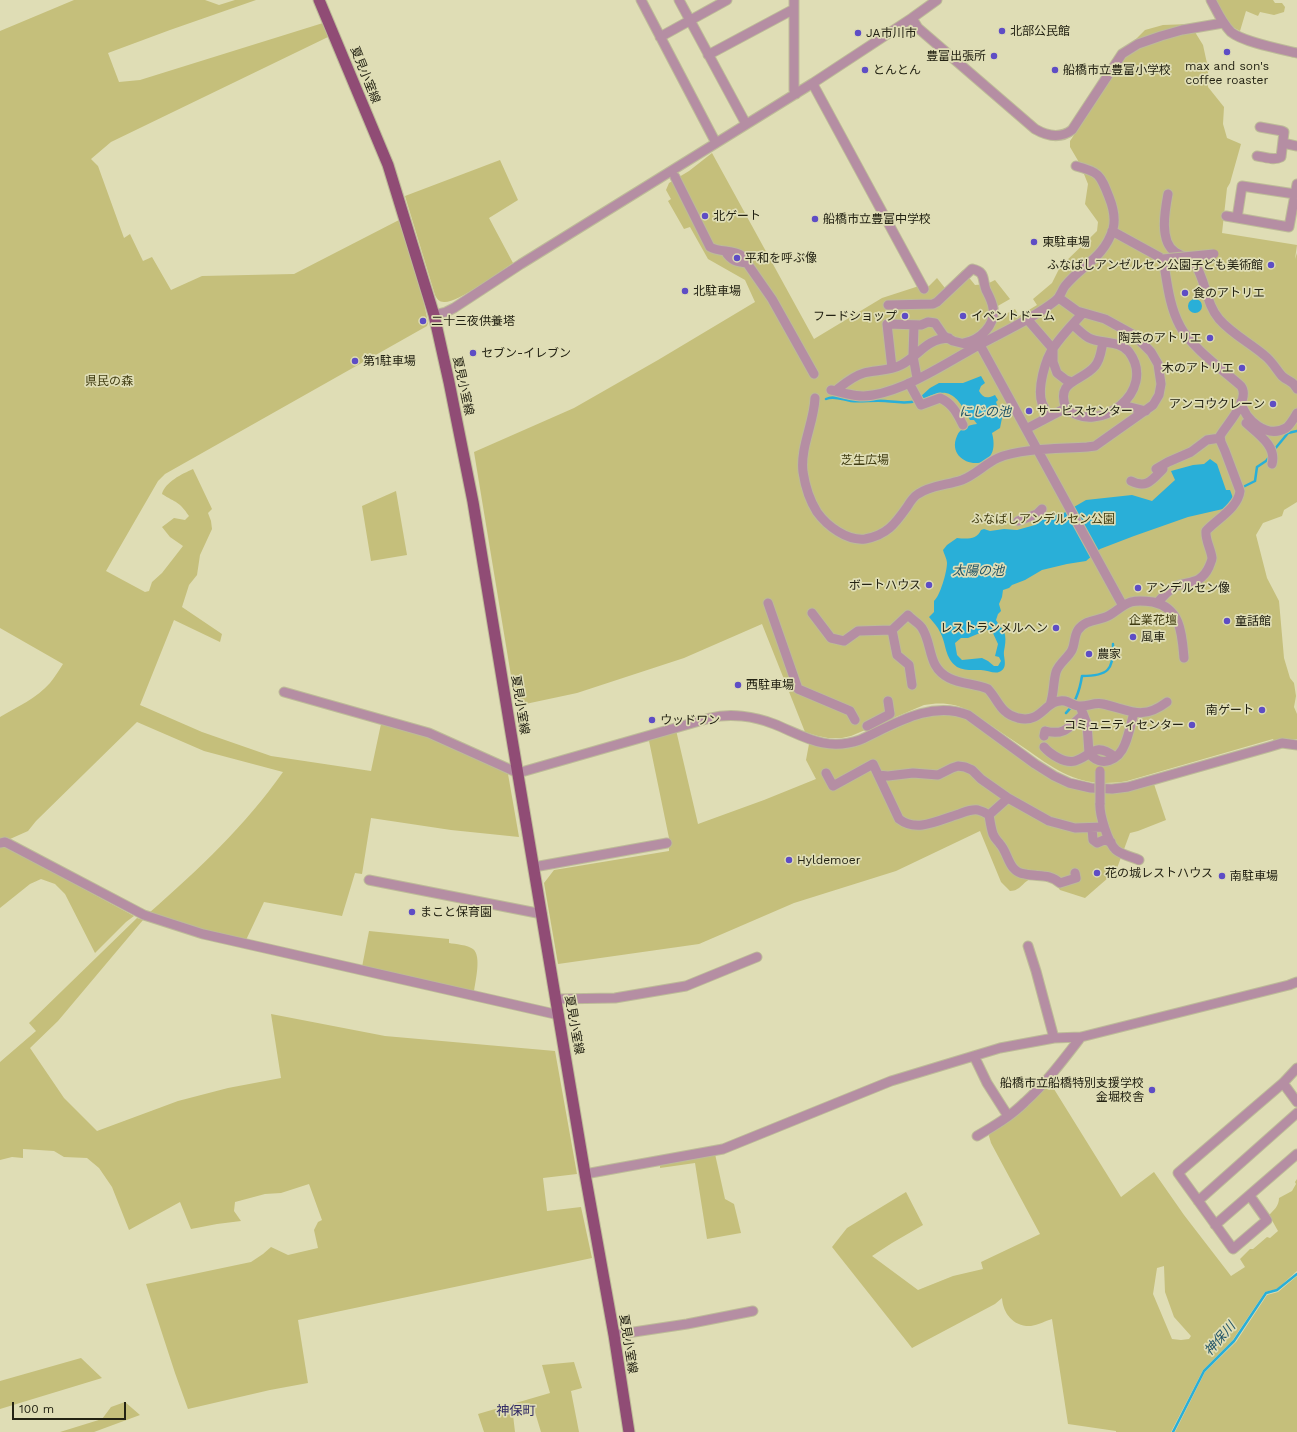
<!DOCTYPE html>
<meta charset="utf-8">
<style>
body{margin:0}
#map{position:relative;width:1297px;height:1432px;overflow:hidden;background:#dfddb5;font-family:"Work Sans",sans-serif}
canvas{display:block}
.scale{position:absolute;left:12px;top:1402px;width:114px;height:18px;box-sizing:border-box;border:2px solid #232213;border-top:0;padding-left:5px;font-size:12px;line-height:14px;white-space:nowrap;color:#232213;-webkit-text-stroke:3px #dfddb5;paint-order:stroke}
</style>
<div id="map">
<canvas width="1297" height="1432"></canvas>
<div class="scale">100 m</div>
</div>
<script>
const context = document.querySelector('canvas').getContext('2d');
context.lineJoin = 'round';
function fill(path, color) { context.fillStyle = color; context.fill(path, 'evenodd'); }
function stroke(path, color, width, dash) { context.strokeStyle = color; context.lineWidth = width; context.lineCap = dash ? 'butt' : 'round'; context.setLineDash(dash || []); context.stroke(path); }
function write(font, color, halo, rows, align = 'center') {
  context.font = font + ' "Work Sans","Noto Sans JP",sans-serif'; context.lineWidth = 3.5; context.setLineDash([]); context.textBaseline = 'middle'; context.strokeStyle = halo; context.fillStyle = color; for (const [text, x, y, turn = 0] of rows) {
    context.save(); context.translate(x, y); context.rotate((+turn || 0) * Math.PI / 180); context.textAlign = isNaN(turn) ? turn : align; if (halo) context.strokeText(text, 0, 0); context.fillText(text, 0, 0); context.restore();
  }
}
fill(new Path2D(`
 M74 0H205L219 5 235 0H256L170 30 108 53 119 82 140 80 323 23 328 37 111 142 91 159 98 166 124 238 130 234 143 261 152 257 171 290 202 276 294 274 399 220 424 303 428 323 427 326 165 474 158 481 106 571 145 592 149 591 152 582 162 573 183 546 170 537 162 527 174 518 185 520 189 516C179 501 176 503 162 494 165 482 182 474 193 469L212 509 208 513 211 521 212 529 200 555 197 575 189 585 182 607 222 634 220 642 174 620 140 705 202 732 271 756 371 771 381 724 427 736 508 774 519 837 451 830 371 818 362 874 355 873 342 916 264 902 246 940 204 930 149 913C198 870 246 825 283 772L204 751 137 722 36 821 28 831 10 839 5 837 0 839V717C17 707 37 698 50 683 55 677 59 670 63 664L0 628V31Z
 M1215 0H1273L1275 3H1282L1285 7 1284 12 1274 15 1260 12 1258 16 1246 11 1240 31C1226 25 1222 13 1215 0Z
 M1190 24 1203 45 1208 68V87L1224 107 1223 124 1227 138 1241 144 1230 183 1227 188 1222 233 1297 245 1295 259 1297 253V502L1284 510 1282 516 1263 523 1256 535 1267 578 1279 601 1284 658 1290 678 1294 683 1296 696 1294 707 1297 714V739H1283L1274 741 1273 739 1127 781C1080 789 1059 772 1023 747 1005 735 987 723 970 711 955 703 940 702 924 705L851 736 842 738H828L818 736 805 732 762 624 684 658 577 693 516 706 474 452 574 408 658 360 755 302 745 280 708 259 690 227 684 229 668 201 671 199 666 190 669 183 689 171 712 153 814 339 882 298 919 286 926 289 937 278 945 288 963 270 975 285 987 284 995 280 1010 299 996 307 1002 316 1015 309 1019 316 1037 305 1033 299 1052 283 1060 267 1097 231 1098 222 1085 204 1088 184 1080 164 1070 147V141L1074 135 1134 41 1145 30 1163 25Z
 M500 160 518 200 489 218 513 263C499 272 458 303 444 302 439 302 437 299 435 295L405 196Z
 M396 491 407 555 371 561 362 506Z
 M948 714 966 718 1033 767 1091 792 1111 794 1119 793 1154 784 1166 820 1138 831 1130 833 1116 871 1085 898 1060 890 1054 882C1049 881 1041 878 1035 878 1023 879 1022 891 1010 891L1001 882 980 831 896 871 794 903 699 944 558 964 544 883 554 870 669 851V838L648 736 676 730 698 824 764 800 816 779 806 760 809 744C825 749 839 749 855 747L921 717Z
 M4 846 134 916 126 922 95 953 65 894 55 884 41 879 30 884 0 908V847Z
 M137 918 143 920 58 1021 30 1048 64 1098 97 1131 178 1101 228 1088 281 1078 271 1014 385 1036 555 1051 577 1174 543 1178 547 1211 581 1207 592 1258 298 1320 308 1383 270 1390 188 1409 175 1373 146 1284 251 1262 263 1254 271 1247 288 1255 318 1248 314 1230 318 1222 322 1220 309 1184 281 1193 265 1194 235 1202 234 1211 241 1221 217 1224 191 1229 180 1202 129 1230 112 1187 99 1168 87 1158 64 1157 54 1151 23 1149V1158L12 1157 0 1160V1062L36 1031 29 1023Z
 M369 931 449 939V943C455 944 468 945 473 949 482 956 475 982 474 992L362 967Z
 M1049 1081 1121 1197 1154 1172 1184 1215 1231 1276 1245 1267 1240 1259 1250 1249H1253L1267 1237 1270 1238 1278 1231 1269 1215C1274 1210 1279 1206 1279 1198L1292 1191 1296 1184 1295 1182 1297 1179V1271L1277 1289 1265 1292 1232 1341 1203 1370 1171 1432H1116V1431L1068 1424 1052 1319C1045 1321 1038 1325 1031 1326 1014 1327 1003 1314 1002 1298L995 1304 912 1348 832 1247 847 1228 906 1192 923 1225 892 1243 872 1256 918 1290 953 1276 983 1269 981 1262 1040 1234 991 1143 989 1136 990 1132ZM1164 1266 1165 1292 1174 1317 1191 1336 1189 1339 1181 1340 1172 1339 1153 1294 1157 1268Z
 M715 1154 725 1199 734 1204 741 1233 707 1239 695 1163 660 1168V1163Z
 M1297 1276V1432H1175L1205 1372 1236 1342 1267 1295 1278 1292Z
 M81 1358 102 1378 0 1409V1381Z
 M574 1362 582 1388 571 1391 579 1432H541L534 1409 513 1415 515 1432H484L478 1414 550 1393 542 1365Z
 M125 1402 140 1415 94 1432H60L102 1419 111 1407Z`), '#c5bf7b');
fill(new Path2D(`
 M1188 306a7 7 0 1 1 14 0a7 7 0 1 1-14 0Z
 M981 376 985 383 981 386 979 391C983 398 987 399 995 395L998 400 996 402 1002 418 1000 428 992 433C1004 478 943 467 957 436 960 428 968 425 977 424L974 420H970C957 395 948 384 921 401L919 398 930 388 939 383H963Z
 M1210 459 1217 464 1226 490H1230L1236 506 1188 517 1134 536 1100 549 1086 561 1067 564 1042 570 1025 580 1012 585 1009 588 1003 590 1002 597 999 604 1001 611 998 614 996 620C999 626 1004 629 1005 635 1006 640 1005 646 1004 651 1003 658 1009 668 999 672 994 674 987 670 981 670 974 670 964 671 957 667 944 657 947 645 940 632 938 627 933 622 929 617L934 612V601C940 596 947 572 947 563 947 559 944 554 943 550L947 545 957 538C966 539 977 540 981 530L984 529 990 531 1004 529 1017 530 1035 525 1048 515 1062 514 1086 500 1132 495 1152 501 1175 480 1171 471 1193 465 1204 464ZM987 630 992 631 998 644 995 656 999 657 1001 661 998 666H994L988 661 982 658 962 660 957 655 955 643 961 638H968Z`), '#29afd8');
stroke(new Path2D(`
 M826 399C834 395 843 400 851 401 862 402 874 400 885 401 896 402 906 404 917 401
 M1274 450 1288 433 1297 431
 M1241 488 1255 481 1257 467 1266 461 1270 456
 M1066 713C1075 704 1080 689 1082 676 1108 676 1114 670 1113 644
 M1173 1432 1204 1371 1234 1341 1266 1293 1277 1290 1297 1274`), '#29afd8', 2.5);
const minor = new Path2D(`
 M641 0 716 143
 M679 0 746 124
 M794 0V90L796 94
 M1211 0C1217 11 1222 23 1231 32 1243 42 1280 49 1297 53
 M912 18 918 28 1035 129C1047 136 1060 139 1072 130L1122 54 1138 44 1161 36 1182 30 1223 23
 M660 37 727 0
 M708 55 794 9
 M813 83 815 88 924 289
 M1283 143 1297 146
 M1257 156C1265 157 1274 161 1281 157L1284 132 1282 131 1260 127
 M675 177 710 247C720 253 733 249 742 256L772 299 814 374
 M1168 194C1165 210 1159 241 1175 252 1181 256 1191 258 1195 264 1206 281 1206 304 1219 319 1232 334 1250 343 1264 355 1272 361 1276 369 1282 376 1288 382 1293 380 1297 389
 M1226 216 1289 227 1297 184
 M1237 218 1242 186 1295 194
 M1112 231 1163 259C1167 281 1169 306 1180 326 1190 346 1224 371 1241 386 1251 400 1226 425 1220 436L1221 442 1225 451 1240 491C1238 508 1217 519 1206 531 1205 540 1211 549 1212 558 1212 561 1210 564 1209 567 1201 584 1190 581 1176 586 1168 590 1163 597 1157 603
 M725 251C731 261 737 262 748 263
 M888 305 933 304 937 302 972 269C986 272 982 279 986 290 989 296 992 301 993 308 996 325 980 340 964 343
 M434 315 446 312 454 308 521 264 813 83 912 18 937 0
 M1027 319 1053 349V362L1057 373 1066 380 1072 382
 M914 325 913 356 917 378
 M1073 325C1078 329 1083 335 1089 338 1101 344 1120 340 1129 352 1158 391 1098 437 1066 408 1055 380 1082 382 1095 366 1101 359 1101 350 1103 342
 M980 345 1123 606
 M892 368 887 324 921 325 928 322 935 323 944 336 953 341 969 345
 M909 383 921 405 940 398C952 403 957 413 963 425
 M831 390C845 393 858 398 873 395 908 389 948 362 979 345 1005 331 1032 319 1055 301 1061 297 1061 291 1065 286 1082 265 1104 258 1113 229 1116 218 1113 207 1109 197 1100 174 1099 172 1076 166
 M835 391C844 384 853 376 864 373 876 370 889 371 901 365 919 356 925 339 949 338
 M815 398C814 423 800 447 803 472 805 485 810 501 817 512 827 526 847 541 865 539 887 535 895 524 907 507 910 502 913 497 918 494 931 485 948 485 962 480 975 475 985 464 998 458 1020 448 1062 449 1087 447L1095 446 1153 405 1159 395 1161 384 1158 364 1151 352 1134 335 1105 319 1077 311 1059 298
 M1241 402C1245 420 1267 439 1286 428 1291 424 1294 418 1297 413
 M1122 405 1146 411
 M1049 417C1047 413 1044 408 1042 403 1037 389 1045 359 1054 347 1062 335 1073 324 1082 314
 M1246 423C1258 434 1277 446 1272 464
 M1026 429 1066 408
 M1156 469 1168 462 1191 452 1207 440 1220 438
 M1131 481C1147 489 1152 480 1163 469
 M1018 521 1037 514 1042 509
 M768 603 798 689 850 711 855 720
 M812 613 831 638 844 641 858 631 892 630
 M912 685 909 665 897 655 892 630 908 615C912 620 919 623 922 628 933 645 927 667 949 678 961 684 976 684 988 689 999 701 1000 713 1018 718 1043 724 1045 698 1065 701 1070 702 1074 706 1079 706 1087 707 1094 702 1103 704 1130 710 1142 721 1167 702
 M284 692 429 733 518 773 710 718C730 713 754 716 774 724 804 736 825 752 860 740 893 725 930 700 968 715L1035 764 1054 776 1069 783 1091 788 1112 789 1128 787 1269 747 1282 743 1297 745
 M1050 705C1054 694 1053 683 1056 672 1059 663 1068 658 1072 650 1075 644 1074 636 1078 630 1086 619 1098 621 1108 616 1116 612 1122 605 1131 602 1138 600 1146 601 1153 602 1181 608 1182 634 1184 658
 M1080 706 1087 724 1089 753C1101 769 1119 760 1125 744 1129 734 1131 723 1134 713
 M867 726 890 714 888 701
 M1044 736 1045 731C1065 736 1069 727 1083 715
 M1044 747C1050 754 1065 764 1075 761 1092 756 1094 741 1115 757
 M826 773 833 786 873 764 899 819C917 833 939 820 959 814 965 812 971 809 978 810 982 811 986 813 989 815 990 821 991 828 993 834 995 839 997 840 1000 844 1009 854 1008 872 1025 874 1038 877 1049 873 1060 883L1076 878 1075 873
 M878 775 888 776 913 773 938 775 952 768 958 766 965 767 972 770 981 779 1008 798 1049 821 1075 828 1104 827
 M1100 803C1099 814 1108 843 1116 850 1122 855 1132 857 1139 860
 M989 815 1008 798
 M1092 828 1093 840 1097 843 1104 840 1111 842
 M0 843 5 842 9 844 144 915 203 934 559 1015
 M534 867 667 843
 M369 880 542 914
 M1028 946 1036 971 1054 1038
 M556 999 615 998 686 986 757 957
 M974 1056 987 1083 1008 1116
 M1283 1083 1297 1102
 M977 1136C994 1126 1011 1116 1025 1102 1046 1083 1064 1059 1081 1037
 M585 1174 723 1149 891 1081 1000 1048 1054 1038 1081 1037 1289 985 1297 982
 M1250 1196 1267 1220 1233 1249 1178 1173 1283 1083 1297 1068
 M1198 1201 1297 1113
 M1215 1225 1297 1154
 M614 1335 687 1324 753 1311`);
const major = new Path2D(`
 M319 0 388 165 434 315 449 382 473 502 511 733 585 1174 614 1335 629 1432`);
stroke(minor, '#bdbb98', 11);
stroke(major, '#bdbb98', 13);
stroke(minor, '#b58ea3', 9);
stroke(major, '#904c75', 11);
const minorBridge = new Path2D(`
 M1163 259 1214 254
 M1100 803V771`);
stroke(minorBridge, '#bdbb98', 11, []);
stroke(minorBridge, '#b58ea3', 9);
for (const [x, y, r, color] of [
 [1002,31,4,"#5e4dc5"],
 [858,33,4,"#5e4dc5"],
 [1227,52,4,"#5e4dc5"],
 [994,56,4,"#5e4dc5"],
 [865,70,4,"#5e4dc5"],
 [1055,70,4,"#5e4dc5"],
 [705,216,4,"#5e4dc5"],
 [815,219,4,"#5e4dc5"],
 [1034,242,4,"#5e4dc5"],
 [737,258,4,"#5e4dc5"],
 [1271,265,4,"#5e4dc5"],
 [685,291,4,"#5e4dc5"],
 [1185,293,4,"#5e4dc5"],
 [905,316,4,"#5e4dc5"],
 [963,316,4,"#5e4dc5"],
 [423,321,4,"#5e4dc5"],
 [1210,338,4,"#5e4dc5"],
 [473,353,4,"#5e4dc5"],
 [355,361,4,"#5e4dc5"],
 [1242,368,4,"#5e4dc5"],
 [1273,404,4,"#5e4dc5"],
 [1029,411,4,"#5e4dc5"],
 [929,585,4,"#5e4dc5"],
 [1138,588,4,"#5e4dc5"],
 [1227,621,4,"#5e4dc5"],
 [1056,628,4,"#5e4dc5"],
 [1133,637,4,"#5e4dc5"],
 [1089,654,4,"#5e4dc5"],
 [738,685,4,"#5e4dc5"],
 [1262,710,4,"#5e4dc5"],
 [652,720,4,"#5e4dc5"],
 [1192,725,4,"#5e4dc5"],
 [789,860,4,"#5e4dc5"],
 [1097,873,4,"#5e4dc5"],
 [1222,876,4,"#5e4dc5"],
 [412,912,4,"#5e4dc5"],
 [1152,1090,4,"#5e4dc5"]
]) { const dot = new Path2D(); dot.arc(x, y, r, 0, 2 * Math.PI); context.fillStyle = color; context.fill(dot); stroke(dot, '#dfddb5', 1.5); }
write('12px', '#232213', '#dfddb5', [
 ["北部公民館",1010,31],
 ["JA市川市",866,33],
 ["豊富出張所",986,56,"right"],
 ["max and son's",1227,66,"center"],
 ["coffee roaster",1227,80,"center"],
 ["とんとん",873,70],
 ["船橋市立豊富小学校",1063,70],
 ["北ゲート",713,216],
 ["船橋市立豊富中学校",823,219],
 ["東駐車場",1042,242],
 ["平和を呼ぶ像",745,258],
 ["ふなばしアンゼルセン公園子ども美術館",1263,265,"right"],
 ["北駐車場",693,291],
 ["食のアトリエ",1193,293],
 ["フードショップ",897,316,"right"],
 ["イベントドーム",971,316],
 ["二十三夜供養塔",431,321],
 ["陶芸のアトリエ",1202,338,"right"],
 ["セブン-イレブン",481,353],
 ["第1駐車場",363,361],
 ["木のアトリエ",1234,368,"right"],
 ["アンコウクレーン",1265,404,"right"],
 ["サービスセンター",1037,411],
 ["ボートハウス",921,585,"right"],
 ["アンデルセン像",1146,588],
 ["童話館",1235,621],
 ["レストランメルヘン",1048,628,"right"],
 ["風車",1141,637],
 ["農家",1097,654],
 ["西駐車場",746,685],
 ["南ゲート",1254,710,"right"],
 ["ウッドワン",660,720],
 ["コミュニティセンター",1184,725,"right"],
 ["Hyldemoer",797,860],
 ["花の城レストハウス",1105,873],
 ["南駐車場",1230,876],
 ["まこと保育園",420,912],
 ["船橋市立船橋特別支援学校",1144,1083,"right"],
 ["金堀校舎",1144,1097,"right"]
], 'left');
write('12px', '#232213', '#dfddb5', [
 ["夏見小室線",365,75,68],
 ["夏見小室線",463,386,78],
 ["夏見小室線",520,705,81],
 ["夏見小室線",574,1025,80],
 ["夏見小室線",628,1344,81]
]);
write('12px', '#403c11', '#dfddb5', [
 ["県民の森",109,381],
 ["芝生広場",865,460],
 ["ふなばしアンデルセン公園",1043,519],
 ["企業花壇",1153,620]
]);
write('italic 13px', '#215466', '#dfddb5', [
 ["にじの池",985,412],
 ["太陽の池",978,571],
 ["神保川",1220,1339,-49]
]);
write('13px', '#302964', '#dfddb5', [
 ["神保町",516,1411]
]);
</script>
